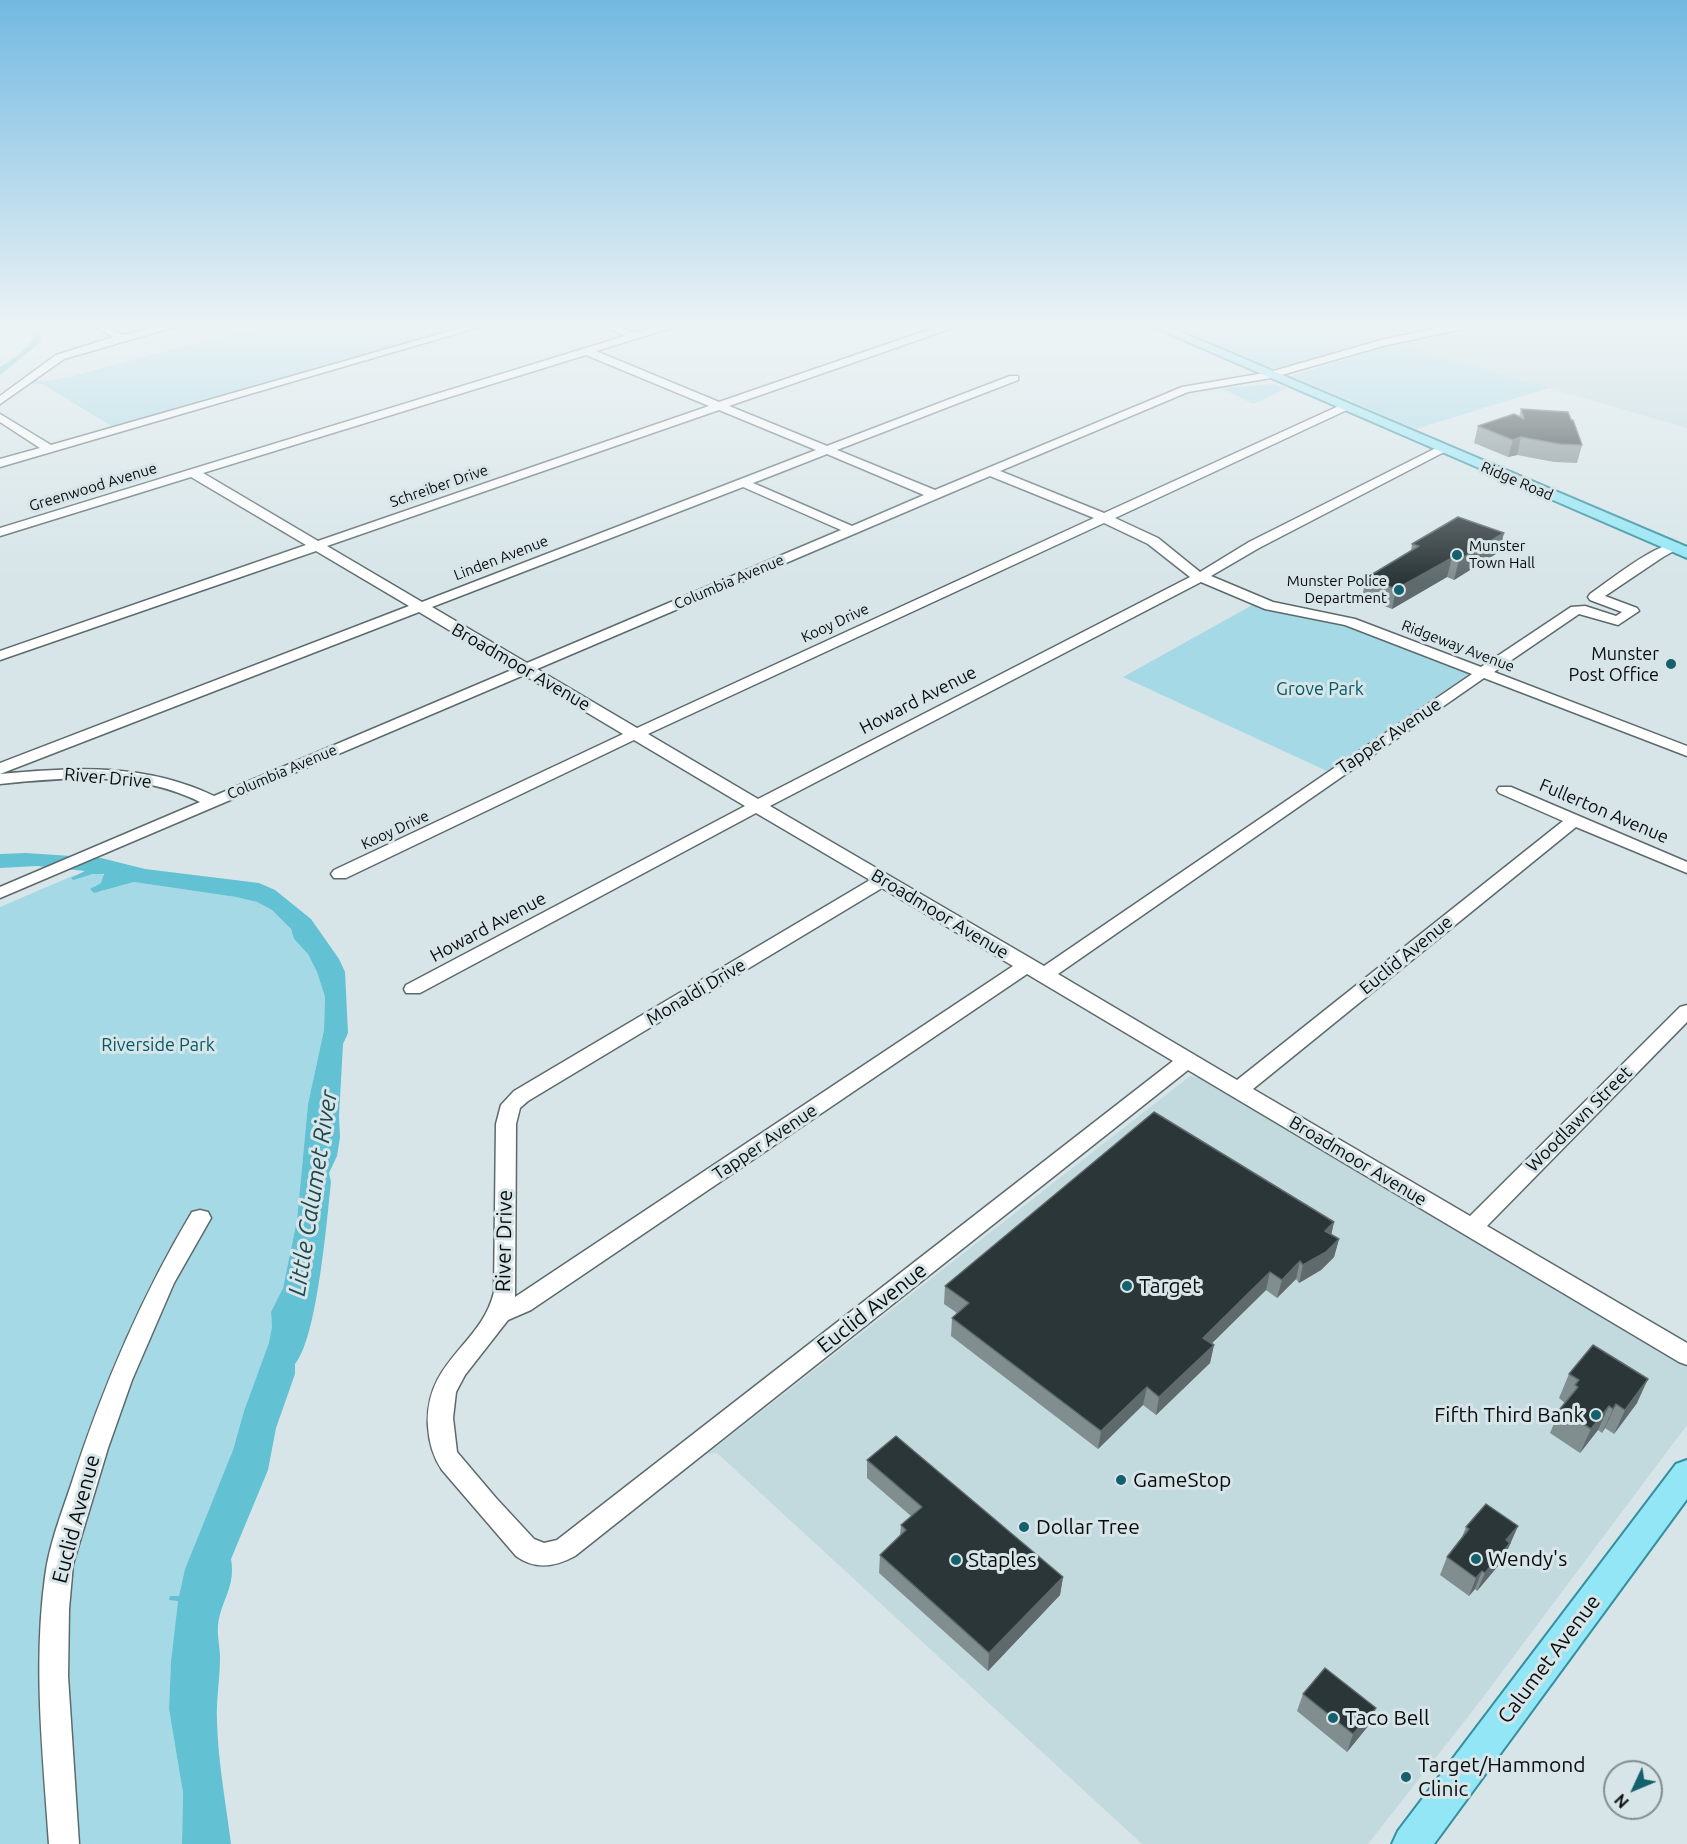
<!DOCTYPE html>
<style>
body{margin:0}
#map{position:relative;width:1687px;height:1844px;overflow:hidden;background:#d7e5e8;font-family:Ubuntu,sans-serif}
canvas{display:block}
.north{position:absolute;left:1603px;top:1760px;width:60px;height:60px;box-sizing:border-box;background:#d7e5e8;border:2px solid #848e90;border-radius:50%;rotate:226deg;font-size:16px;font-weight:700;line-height:24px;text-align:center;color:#080c0d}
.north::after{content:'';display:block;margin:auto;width:21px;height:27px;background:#14606c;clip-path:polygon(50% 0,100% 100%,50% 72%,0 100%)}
</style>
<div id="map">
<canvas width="1687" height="1844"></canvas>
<div class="north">N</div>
</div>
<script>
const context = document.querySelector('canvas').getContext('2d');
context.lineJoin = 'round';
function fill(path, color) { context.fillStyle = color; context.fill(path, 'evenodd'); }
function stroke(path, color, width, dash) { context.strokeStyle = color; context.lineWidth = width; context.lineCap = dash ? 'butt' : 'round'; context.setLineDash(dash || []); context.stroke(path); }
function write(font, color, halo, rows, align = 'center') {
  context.font = font + ' Ubuntu,sans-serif'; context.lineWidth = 6; context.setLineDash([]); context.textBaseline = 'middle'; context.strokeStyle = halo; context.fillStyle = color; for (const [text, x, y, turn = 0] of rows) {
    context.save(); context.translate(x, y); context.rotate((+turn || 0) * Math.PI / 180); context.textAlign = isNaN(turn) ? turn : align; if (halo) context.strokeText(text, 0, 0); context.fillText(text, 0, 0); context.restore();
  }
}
fill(new Path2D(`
 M1498 323H1687V428L1395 344Z
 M1190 1076 1199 1078 1687 1367V1425L1478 1704 1368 1844H1142L717 1453 707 1454Z`), '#c2dade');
fill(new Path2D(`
 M271 323 477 324 115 428 42 384H28L32 380 47 381 69 377Z
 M1165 323H1393L1418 330 1364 342 1284 369 1268 367Z
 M1395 344 1549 388 1416 429 1291 376Z
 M1275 384 1286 389 1253 404 1221 388Z
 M1256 603 1325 616 1470 673 1327 771 1123 677Z
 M100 873 105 876 102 883 94 886 99 892 134 882 236 897 257 902 272 910 291 929 294 939 308 954 317 972 325 997 324 1030 308 1104 297 1220 283 1288 271 1312 272 1327 270 1343 244 1411 233 1450 185 1569 179 1596 169 1600H178L171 1661 169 1709 183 1793 182 1844H0V907L77 874 71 879Z`), '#a4d9e5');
fill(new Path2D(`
 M10 323C25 323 38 322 42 338L36 346 0 375V367L17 356 33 340 32 329Z
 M26 853 101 858 145 869 259 883 275 890 311 919 339 959 345 972 348 1033 343 1044 339 1116 340 1137 337 1156 329 1173 331 1182C327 1219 317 1339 295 1364V1374L276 1428 268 1470 231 1559C236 1587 221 1600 218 1625 217 1636 220 1647 220 1657 220 1679 216 1700 217 1721 218 1763 226 1803 231 1844H182L183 1793 169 1709 171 1661 178 1601 169 1600 170 1596H179L185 1569 233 1450 244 1411 269 1343 272 1327 271 1312 283 1288 297 1220 308 1104 324 1030 325 997 317 972 308 954 294 939 291 929 272 910 257 902 236 897 134 882 94 893 90 889 101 883 104 874H93L73 880 71 878 85 871 37 866 0 868V854Z`), '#62c1d3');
const minor = new Path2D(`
 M88 323H100L123 335 172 323H188L64 359 0 404V396L56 355 113 337Z
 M478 323H493L0 467V459L40 448 0 422V414L51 445Z
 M597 323H610L635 333 668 323H682L681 325 596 351 719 402 948 323H962L961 325 729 406 827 446 1010 376H1018V380L837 450 935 490 1182 387 1270 372 1381 340 1462 323H1480L1475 326 1383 346 1271 378 1188 392 1000 471 1104 513 1341 405H1349V409L1115 518 1158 538 1200 572 1249 542 1438 447H1446V451L1259 548 1211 576 1273 602 1355 619 1481 667 1571 607 1585 606 1616 616 1622 612 1590 600 1588 597 1590 594C1608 582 1660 539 1680 544L1681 547 1663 557 1605 596 1637 608 1639 611 1618 625 1579 614 1494 672 1687 746V756L1484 678 1058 974 1237 1080 1563 821 1499 793 1497 790 1499 787H1511L1687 862V873L1576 827 1253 1089 1470 1216 1680 1007 1687 1005V1022L1487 1226 1687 1343V1365L1679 1362 1188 1070 575 1556C555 1567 535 1570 516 1556L442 1470C433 1457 429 1442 428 1426 425 1360 481 1346 494 1292L496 1124 501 1105 514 1091 870 880 756 813 420 993H406L404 989 406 985 745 806 634 740 346 878H334L331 874 334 870 623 734 524 675 0 898V887L200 802C137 771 68 777 0 784V774C73 767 146 763 214 796L514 669 419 612 0 774V763L409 606 316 551 0 660V651L306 545 191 477 0 536V528L625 336ZM586 355 709 406 318 541 203 473ZM719 410 816 450 422 602 327 546ZM827 454 924 495 852 526 753 483ZM990 476 1094 518 637 728 537 669ZM743 487 841 530 527 663 432 607ZM1104 523 1148 544 1190 577 758 799 648 734ZM1201 582 1265 609 1345 625 1472 674 1044 966 770 806ZM882 888 1013 966 515 1297 516 1124 520 1108 528 1101ZM1027 974 1173 1061 557 1540 544 1543 534 1539 496 1498 457 1452 453 1418 456 1392 465 1375 508 1320 531 1310Z
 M200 1210 208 1212 211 1218 174 1283 132 1380 108 1448 73 1564 69 1609 68 1676 79 1844H49C43 1755 33 1665 45 1577 49 1545 61 1515 71 1485 102 1389 140 1299 192 1212Z`);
const major = new Path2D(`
 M1144 323H1160L1687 547V558Z
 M1687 1460V1499L1434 1844H1392L1398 1831 1676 1464Z`);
stroke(minor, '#5d6a6c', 3);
stroke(major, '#348fa0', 4);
fill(minor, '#fff');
fill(major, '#93e6f5');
fill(new Path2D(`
 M1521 409 1571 420 1582 445 1577 463 1554 462 1517 455 1508 457 1474 443 1478 426 1519 417Z
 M1504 533 1499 552 1454 580 1447 577 1392 609 1362 597 1366 578 1411 551 1412 544Z
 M1334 1222 1331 1235 1339 1239 1334 1257 1321 1270 1299 1283 1296 1279 1277 1298 1266 1290 1211 1344 1214 1345 1210 1363 1156 1415 1143 1405 1098 1449 951 1336 952 1318 957 1313 944 1304 945 1286Z
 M1569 1374 1637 1403 1614 1434 1605 1428 1602 1433 1598 1430 1580 1453 1550 1433 1560 1409 1565 1403 1559 1398Z
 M867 1460 1063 1577 1060 1595 988 1671 879 1573 880 1555 900 1535 901 1525 911 1516 867 1478Z
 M1518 1526 1503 1560 1477 1591 1475 1589 1469 1596 1440 1575 1447 1557 1462 1537 1466 1527Z
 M1303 1694 1369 1725 1347 1752 1297 1711Z`), '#818e90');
fill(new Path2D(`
 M1521 437 1517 455 1508 457 1513 440Z
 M1504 533 1499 552 1454 580 1459 560Z
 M1452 558 1447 577 1392 609 1396 589Z
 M1334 1222 1330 1240 1325 1231Z
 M1339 1239 1334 1257 1321 1270 1299 1283 1303 1265Z
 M1300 1261 1296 1279 1277 1298 1282 1280Z
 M1270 1272 1266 1290 1199 1356 1203 1338Z
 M1214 1345 1210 1363 1156 1415 1159 1397Z
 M1648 1379 1637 1403 1614 1434 1625 1410Z
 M1147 1387 1143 1405 1098 1449 1101 1431Z
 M1616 1404 1605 1428 1602 1433 1613 1409Z
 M1609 1406 1598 1430 1580 1453 1591 1429Z
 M1518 1526 1503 1560 1477 1591 1485 1573 1506 1540Z
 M1482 1571 1475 1589 1469 1596 1476 1578Z
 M1063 1577 1060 1595 988 1671 989 1653Z
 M1376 1708 1369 1725 1347 1752 1353 1734Z`), '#5f6a6d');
const building = new Path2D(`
 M1521 409 1568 412 1571 420H1573L1582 445 1559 444 1521 437 1513 440 1478 426 1514 414 1524 419Z
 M1458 517 1504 533 1459 560 1452 558 1396 589 1366 578 1419 546 1412 544Z
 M1154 1112 1334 1222 1325 1231 1339 1239 1326 1252 1303 1265 1300 1261 1282 1280 1270 1272 1203 1338 1214 1345 1159 1397 1147 1387 1101 1431 952 1318 969 1303 945 1286Z
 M1593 1345 1648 1379 1625 1410 1616 1404 1613 1409 1609 1406 1591 1429 1560 1409 1578 1387 1575 1385 1579 1380 1569 1374Z
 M896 1436 1063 1577 989 1653 880 1555 906 1530 901 1525 922 1507 867 1460Z
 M1486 1504 1518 1526 1506 1540 1510 1543 1485 1573 1482 1571 1476 1578 1447 1557 1469 1529 1466 1527Z
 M1325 1668 1376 1708 1353 1734 1303 1694Z`);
fill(building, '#2b3638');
stroke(building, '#5f6a6d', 1.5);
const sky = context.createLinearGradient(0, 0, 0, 581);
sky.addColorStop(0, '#72b9e0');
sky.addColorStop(0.56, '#edf3f5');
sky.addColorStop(1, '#edf3f500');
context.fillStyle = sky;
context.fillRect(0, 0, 1687, 581);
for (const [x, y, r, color] of [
 [1457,555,6,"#14606c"],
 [1399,590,6,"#14606c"],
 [1671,664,6,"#14606c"],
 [1127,1286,6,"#14606c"],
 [1596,1415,6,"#14606c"],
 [1121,1480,6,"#14606c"],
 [1024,1527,6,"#14606c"],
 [1476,1559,6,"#14606c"],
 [956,1560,6,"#14606c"],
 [1333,1718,6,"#14606c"],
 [1406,1777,6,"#14606c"]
]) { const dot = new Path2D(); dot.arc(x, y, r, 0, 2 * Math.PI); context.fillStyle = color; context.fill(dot); stroke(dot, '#d7e5e8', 2); }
write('15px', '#080c0d', '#d7e5e8', [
 ["Ridge Road",1517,481,23],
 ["Schreiber Drive",439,486,-19],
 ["Greenwood Avenue",93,487,-17],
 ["Linden Avenue",501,558,-21],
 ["Columbia Avenue",729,582,-23],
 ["Kooy Drive",835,623,-25],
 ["Ridgeway Avenue",1458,646,21],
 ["Columbia Avenue",282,772,-23],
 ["Kooy Drive",395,830,-25]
]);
write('15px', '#080c0d', '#d7e5e8', [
 ["Munster",1469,546],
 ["Town Hall",1469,563],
 ["Munster Police",1387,581,"right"],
 ["Department",1387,598,"right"]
], 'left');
write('18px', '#080c0d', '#d7e5e8', [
 ["Munster",1659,654],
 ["Post Office",1659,675]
], 'right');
write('18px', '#080c0d', '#d7e5e8', [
 ["Broadmoor Avenue",521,667,30],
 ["Howard Avenue",918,700,-27],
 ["Tapper Avenue",1389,736,-34],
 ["River Drive",108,778,5],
 ["Fullerton Avenue",1604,811,23],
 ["Broadmoor Avenue",940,914,31],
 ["Howard Avenue",488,927,-28],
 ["Euclid Avenue",1406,955,-39],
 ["Monaldi Drive",696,992,-31],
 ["Woodlawn Street",1579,1119,-45],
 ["Tapper Avenue",765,1142,-34],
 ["Broadmoor Avenue",1358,1161,31]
]);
write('18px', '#035a67', '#d7e5e8', [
 ["Grove Park",1320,689],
 ["Riverside Park",158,1045]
]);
write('21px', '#080c0d', '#d7e5e8', [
 ["River Drive",504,1241,-89],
 ["Euclid Avenue",872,1308,-38],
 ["Euclid Avenue",76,1519,-75],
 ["Calumet Avenue",1549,1659,-53]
]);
write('21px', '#080c0d', '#d7e5e8', [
 ["Target",1139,1286],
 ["Fifth Third Bank",1584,1415,"right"],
 ["GameStop",1133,1480],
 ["Dollar Tree",1036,1527],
 ["Wendy's",1488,1559],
 ["Staples",968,1560],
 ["Taco Bell",1345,1718],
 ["Target/Hammond",1418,1765],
 ["Clinic",1418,1789]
], 'left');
write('italic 24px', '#1e4951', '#d7e5e8', [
 ["Little Calumet River",313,1193,-81]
]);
</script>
